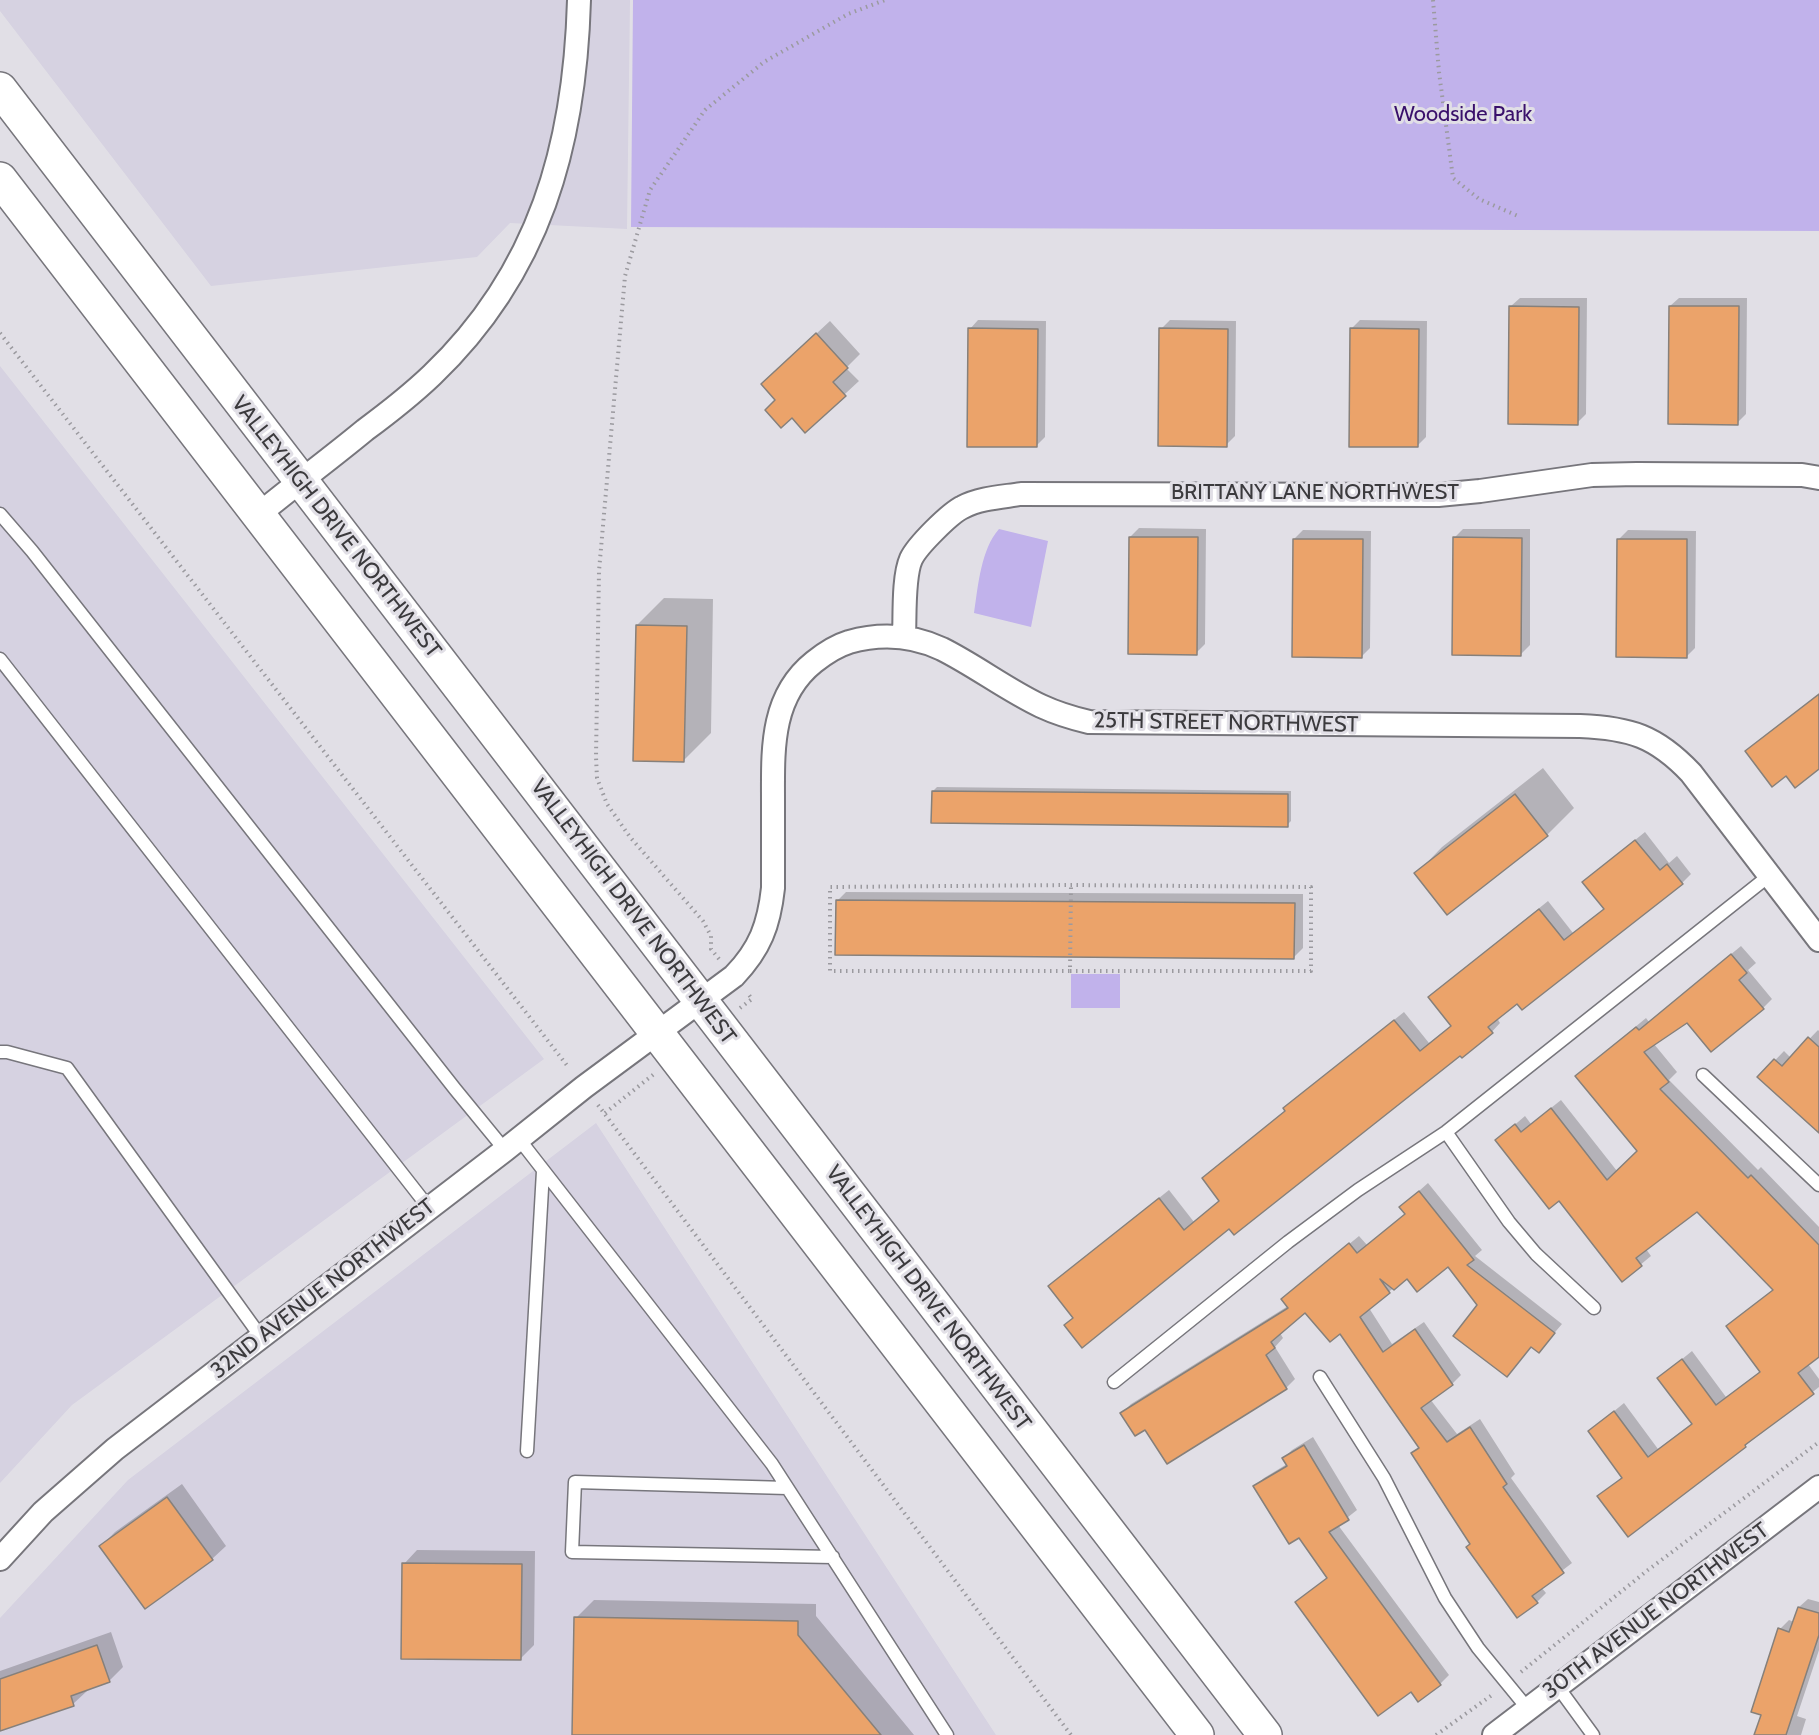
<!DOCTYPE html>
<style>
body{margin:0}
canvas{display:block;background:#e1dfe6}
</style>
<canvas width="1819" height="1735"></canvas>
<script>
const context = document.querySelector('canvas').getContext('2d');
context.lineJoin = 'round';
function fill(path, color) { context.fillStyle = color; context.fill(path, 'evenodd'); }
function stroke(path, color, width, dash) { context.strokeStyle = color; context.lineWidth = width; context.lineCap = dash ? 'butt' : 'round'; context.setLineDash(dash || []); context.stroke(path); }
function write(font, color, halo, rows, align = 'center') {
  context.font = font + ' Cabin,sans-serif'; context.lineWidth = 6; context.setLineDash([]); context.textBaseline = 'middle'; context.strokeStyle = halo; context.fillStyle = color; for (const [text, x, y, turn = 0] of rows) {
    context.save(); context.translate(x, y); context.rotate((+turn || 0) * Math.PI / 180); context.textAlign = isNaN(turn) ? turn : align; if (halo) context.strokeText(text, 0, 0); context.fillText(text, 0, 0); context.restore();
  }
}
fill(new Path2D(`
 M0 0H630L627 229 510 223 477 257 211 286 0 11Z
 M0 366 544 1059 72 1405 0 1483Z
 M596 1123 996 1735H0V1618L128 1480Z`), '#d6d2e1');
fill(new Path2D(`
 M633 0H1819V231L631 227Z
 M999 529 1048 541 1031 627 974 613C978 586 981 549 999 529Z
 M1071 974H1120V1008H1071Z`), '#c1b2eb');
fill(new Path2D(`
 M1520 298H1587L1586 414 1577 423 1511 306Z
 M1679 298H1747L1746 414 1737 423 1670 306Z
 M978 320 1046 321 1045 437 1036 446 970 329Z
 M1170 320 1236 321 1235 436 1226 445 1161 329Z
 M1360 320 1427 321 1426 437 1417 446 1351 329Z
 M830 321 860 354 846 368 859 381 805 431 777 400 776 371Z
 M1139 528 1206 529 1205 644 1196 653 1130 537Z
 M1463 529H1530V645L1521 654 1454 538Z
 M1303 530 1371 531 1370 648 1361 657 1294 539Z
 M1628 530 1696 531 1695 648 1686 657 1619 539Z
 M664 598 713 599 711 733 684 760 637 625Z
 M1543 768 1574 808 1547 835 1447 913 1416 874 1442 847Z
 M937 787 1291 791V821L1287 825 933 791Z
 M1645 832 1669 863 1677 856 1691 874 1682 883 1517 1002 1497 1018 1500 1023 1489 1035 1460 1054 1229 1227 1075 1317 1059 1278 1169 1190 1194 1222 1221 1200 1294 1100 1404 1012 1429 1043 1452 1025 1439 989 1548 901 1573 933 1605 908 1593 874Z
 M846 892 1303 894V948L1294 957 837 901Z
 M1741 946 1756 963 1748 970 1772 999 1763 1008 1687 1021 1654 1044 1677 1072 1669 1080 1758 1170 1761 1167 1819 1227V1355L1808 1364 1819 1379V1387L1745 1446 1599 1497 1623 1476 1590 1431 1624 1403 1658 1449 1692 1423 1659 1378 1692 1351 1726 1397 1761 1371 1728 1326 1774 1289 1697 1210 1646 1249 1651 1256 1622 1280 1559 1199 1497 1140 1525 1116 1531 1124 1561 1100 1617 1171 1638 1151 1587 1067 1646 1018 1649 1022Z
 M1818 1030 1819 1031V1132L1759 1077 1784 1051 1791 1058Z
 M1428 1183 1482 1250 1475 1256 1562 1324 1539 1351 1532 1346 1507 1375 1479 1305 1448 1265 1407 1277 1369 1308 1392 1344 1424 1322 1461 1375 1452 1384 1430 1399 1457 1434 1480 1419 1515 1474 1511 1478 1572 1563 1541 1587 1546 1593 1537 1602 1471 1544 1413 1453 1420 1446 1340 1332 1305 1310 1280 1333 1283 1338 1275 1347 1295 1379 1286 1388 1146 1428 1122 1413 1131 1404 1288 1306 1292 1291 1359 1236 1367 1245 1406 1214 1401 1207Z
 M1313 1437 1357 1510 1338 1525 1449 1675 1440 1684 1412 1690 1297 1602 1328 1577 1299 1536 1255 1486 1264 1478 1287 1464 1284 1458 1292 1450Z
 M182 1484 226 1546 212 1559 146 1607 101 1546 115 1532Z
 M417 1550 535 1551 534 1645 520 1659 404 1564Z
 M1808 1599 1819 1602V1650L1797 1716 1806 1719 1801 1735H1756L1763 1714 1780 1629 1789 1620 1794 1622 1799 1607Z
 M594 1600 816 1604V1616L914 1735H574L576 1618Z
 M111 1632 123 1667 109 1681 86 1689 87 1691 73 1704 0 1730V1671Z`), '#0003');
const building = new Path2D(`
 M1509 306 1579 307 1578 425 1508 424Z
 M1669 306H1739L1738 425 1668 424Z
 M968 328 1038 329 1037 447H967Z
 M1159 328 1228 329 1227 447 1158 446Z
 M1350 328 1419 329 1418 447H1349Z
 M816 333 848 368 833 382 846 396 805 433 792 418 781 428 765 410 775 400 761 384Z
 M1129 537H1198L1197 655 1128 654Z
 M1453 537 1522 538 1521 656 1452 655Z
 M1293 539H1363L1362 658 1292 657Z
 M1617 539H1687V658L1616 657Z
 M636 625 687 626 684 762 633 761Z
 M1819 694V769L1795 788 1786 776 1772 787 1745 751Z
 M932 791 1288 794V827L931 823Z
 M1515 794 1548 836 1447 915 1414 873Z
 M1635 840 1660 870 1667 864 1683 884 1522 1010 1517 1004 1488 1027 1493 1033 1462 1058 1460 1056 1234 1235 1229 1229 1082 1348 1064 1325 1073 1318 1048 1286 1159 1198 1184 1230 1219 1201 1202 1178 1285 1111 1283 1108 1394 1020 1420 1051 1451 1026 1428 997 1539 909 1564 940 1604 909 1582 882Z
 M836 900 1295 903 1294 959 835 955Z
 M1731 954 1747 973 1739 980 1764 1009 1711 1052 1687 1023 1644 1052 1669 1082 1660 1089 1748 1178 1751 1175 1819 1245V1357L1798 1373 1814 1394 1745 1445 1746 1447 1628 1537 1597 1496 1622 1478 1588 1431 1614 1411 1648 1457 1692 1424 1657 1378 1682 1359 1716 1405 1760 1372 1726 1326 1773 1290 1697 1212 1636 1258 1642 1266 1622 1282 1559 1201 1549 1209 1495 1140 1515 1124 1521 1132 1551 1108 1607 1180 1637 1151 1575 1076 1636 1027 1639 1030Z
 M1808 1037 1819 1047V1133L1757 1077 1774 1059 1782 1066Z
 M1419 1191 1474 1260 1467 1265 1555 1333 1539 1353 1531 1347 1507 1377 1453 1336 1477 1305 1448 1267 1417 1292 1407 1279 1394 1290 1380 1279 1390 1293 1360 1317 1383 1352 1415 1329 1453 1385 1421 1408 1447 1442 1470 1427 1507 1484 1503 1487 1564 1573 1532 1596 1538 1603 1517 1618 1466 1547 1470 1544 1411 1453 1419 1448 1389 1405 1340 1334 1330 1342 1305 1313 1271 1342 1275 1348 1266 1355 1287 1389 1167 1464 1145 1430 1135 1436 1120 1413 1288 1308 1281 1299 1349 1243 1357 1253 1405 1214 1399 1207Z
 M1304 1445 1349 1520 1329 1532 1441 1685 1418 1702 1411 1692 1378 1716 1295 1602 1327 1578 1299 1538 1289 1544 1253 1486 1287 1466 1282 1458Z
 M167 1497 213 1560 145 1609 99 1546Z
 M402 1563 522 1564 521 1660 401 1659Z
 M1798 1607 1819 1613V1635L1786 1735H1754L1761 1715 1751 1712 1778 1628 1789 1632Z
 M574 1617 798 1621V1635L881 1735H572Z
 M97 1645 110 1682 71 1696 74 1706 0 1731V1679Z`);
fill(building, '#eba36a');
stroke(building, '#86807b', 1.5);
const lane = new Path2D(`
 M0 514 32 551 455 1089 505 1150
 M0 659 429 1208
 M0 1052H7L67 1068 261 1337
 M1703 1075 1819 1185
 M1446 1132 1509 1222 1536 1254 1594 1308
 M519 1139 772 1464 947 1735
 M1320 1377 1384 1478 1445 1598 1478 1648 1528 1709
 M1114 1382 1288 1242 1358 1190 1446 1132 1770 875
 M527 1451 543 1171
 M787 1488 575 1482 572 1552 833 1557
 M1558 1687 1593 1735`);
const street = new Path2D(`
 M258 515C293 486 330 459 365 430 388 413 411 395 432 375 540 272 575 145 579 0
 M904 637C905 616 903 577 911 559 917 546 950 513 963 507 980 498 1002 497 1021 494L1438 495 1480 491 1592 475 1637 474 1802 475 1819 478
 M0 1559 43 1512 115 1449 505 1150 584 1087 734 976C760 949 769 925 773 888 773 859 773 830 773 801 773 751 770 697 814 662 824 654 836 646 849 642 881 633 912 635 942 649 976 666 1007 690 1041 706 1056 713 1072 718 1089 722L1580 726C1630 728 1656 736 1691 773L1819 940
 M1494 1735 1819 1487`);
const secondary = new Path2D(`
 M0 89 1265 1735
 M0 179 1197 1735`);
stroke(lane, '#77767c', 15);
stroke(street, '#77767c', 26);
stroke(secondary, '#77767c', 36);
stroke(new Path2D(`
 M1433 0 1439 72 1453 178 1479 199 1518 216
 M0 333 569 1068
 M719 959 711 949V936L703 921 630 837 607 804 597 778 596 757 599 571 625 276 650 190 705 110 764 62 848 14 885 0
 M1070 971H1311V887L1071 885 830 887V971H1070L1071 885
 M740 1008 752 999 749 995
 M598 1105 1071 1735
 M605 1113 654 1074
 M1521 1672 1648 1570 1819 1442
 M1436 1735 1492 1695`), '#9b9a9f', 4, [1.5, 4.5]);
stroke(lane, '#fff', 12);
stroke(street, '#fff', 22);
stroke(secondary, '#fff', 33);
write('22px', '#39106b', '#e1dfe6', [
 ["Woodside Park",1463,115]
]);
write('22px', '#3b3a3d', '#e1dfe6', [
 ["BRITTANY LANE NORTHWEST",1315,493],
 ["VALLEYHIGH DRIVE NORTHWEST",336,527,52],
 ["25TH STREET NORTHWEST",1226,723,1],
 ["VALLEYHIGH DRIVE NORTHWEST",633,912,53],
 ["32ND AVENUE NORTHWEST",323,1289,-38],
 ["VALLEYHIGH DRIVE NORTHWEST",928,1298,53],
 ["30TH AVENUE NORTHWEST",1656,1611,-37]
]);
</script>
